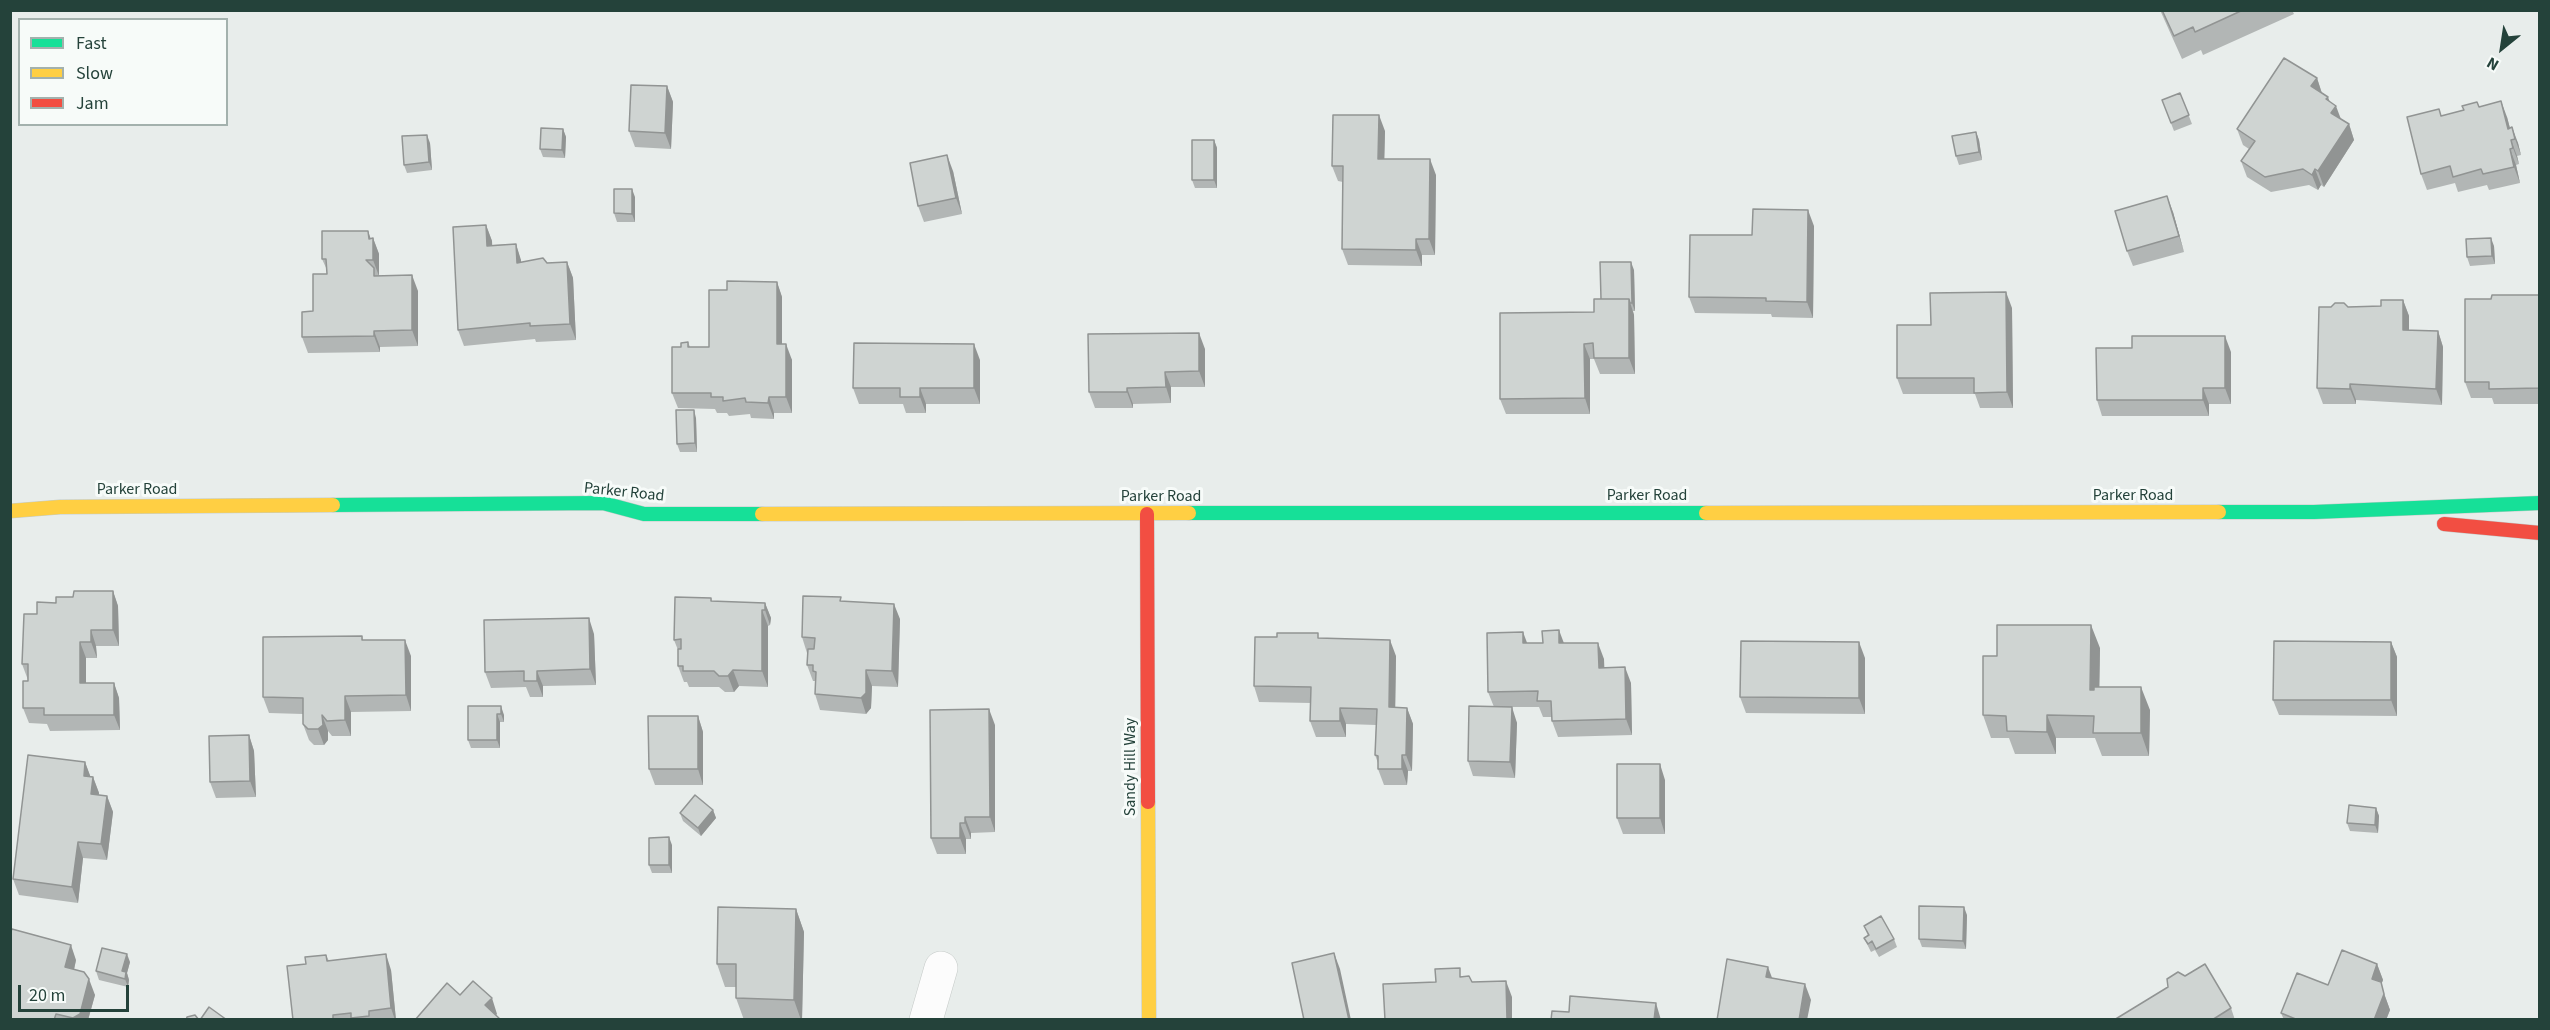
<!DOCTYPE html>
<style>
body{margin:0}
#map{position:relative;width:2550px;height:1030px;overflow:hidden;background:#e8edeb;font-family:"Source Sans 3",sans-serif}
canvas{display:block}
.frame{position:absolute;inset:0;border:12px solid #24423a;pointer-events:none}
.legend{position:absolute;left:18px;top:18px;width:210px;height:108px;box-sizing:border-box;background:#f7fbf9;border:2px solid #a3b1ad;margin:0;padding:8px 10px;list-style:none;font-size:18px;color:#24423a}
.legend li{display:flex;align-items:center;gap:12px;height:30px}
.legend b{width:30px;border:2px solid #a3b1ad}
.north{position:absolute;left:2472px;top:18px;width:60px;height:60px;-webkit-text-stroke:4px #f7fbf9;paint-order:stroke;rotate:210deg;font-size:16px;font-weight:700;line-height:24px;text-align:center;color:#24423a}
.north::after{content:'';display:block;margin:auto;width:21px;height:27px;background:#24423a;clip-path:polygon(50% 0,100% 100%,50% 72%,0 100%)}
.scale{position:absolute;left:18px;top:985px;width:111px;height:27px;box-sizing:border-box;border:3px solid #24423a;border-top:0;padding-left:8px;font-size:18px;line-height:21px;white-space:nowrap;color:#24423a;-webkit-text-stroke:4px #f7fbf9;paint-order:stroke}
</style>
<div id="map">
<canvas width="2550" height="1030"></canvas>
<div class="frame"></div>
<ul class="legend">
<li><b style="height:8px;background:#16e098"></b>Fast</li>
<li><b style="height:8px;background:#ffcf43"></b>Slow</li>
<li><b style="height:8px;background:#f24e42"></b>Jam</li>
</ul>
<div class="north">N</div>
<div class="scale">20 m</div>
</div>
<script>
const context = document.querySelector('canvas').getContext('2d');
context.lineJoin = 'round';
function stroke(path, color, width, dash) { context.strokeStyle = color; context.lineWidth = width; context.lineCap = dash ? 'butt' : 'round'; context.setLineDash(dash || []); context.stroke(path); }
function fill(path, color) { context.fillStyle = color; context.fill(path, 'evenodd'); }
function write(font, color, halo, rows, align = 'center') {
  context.font = font + ' "Source Sans 3",sans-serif'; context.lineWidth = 6; context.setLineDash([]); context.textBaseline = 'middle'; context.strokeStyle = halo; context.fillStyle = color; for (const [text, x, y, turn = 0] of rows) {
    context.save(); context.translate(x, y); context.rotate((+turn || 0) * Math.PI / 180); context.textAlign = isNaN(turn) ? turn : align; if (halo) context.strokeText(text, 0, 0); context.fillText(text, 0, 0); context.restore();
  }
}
const street = new Path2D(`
 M926 1020 941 968`);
const fast = new Path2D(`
 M333 505 603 503 644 514H762
 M2219 512H2314L2540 503
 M1189 513H1706`);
const slow = new Path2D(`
 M10 511 60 507 333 505
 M1706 513 2219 512
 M762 514 1189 513
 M1148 802 1149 1020`);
const jam = new Path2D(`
 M1147 514 1148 802
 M2444 524 2540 533`);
stroke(street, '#c5cac8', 34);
stroke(fast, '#c3cbc8', 15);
stroke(slow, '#c3cbc8', 15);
stroke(jam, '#c3cbc8', 15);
stroke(street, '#fcfcfc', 33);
stroke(fast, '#16e098', 14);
stroke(slow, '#ffcf43', 14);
stroke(jam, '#f24e42', 14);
fill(new Path2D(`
 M2160 10H2292L2294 14 2203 55 2201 50 2182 59Z
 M2317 78 2322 93 2329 101 2341 119 2349 124 2354 140 2324 187 2321 185 2318 190 2309 185 2271 192 2247 177 2241 161 2249 149 2243 145 2237 129Z
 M667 86 673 102 671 149 635 147 629 131Z
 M2180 93 2192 124 2174 131 2162 100Z
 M2479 107 2507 117 2510 128 2518 143 2521 155 2517 156 2519 164 2516 165 2520 183 2489 190 2487 185 2458 192 2455 183 2427 190 2421 174 2439 109 2441 116Z
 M563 129 566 137 565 158 543 157 540 149Z
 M1385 131 1384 159 1436 175 1435 255H1422V266L1348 265 1342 249 1343 182 1338 181 1332 166Z
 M1976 132 1979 140 1982 160 1959 165 1956 156Z
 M1214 140 1217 148V188H1195L1192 180Z
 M430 143 432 170 407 173 404 165Z
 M953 171 962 214 924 222 918 206Z
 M635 197V222H617L614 213Z
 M2173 212 2184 252 2133 266 2127 251Z
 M486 225 492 241V245L516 244 521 262 547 263 567 262 573 278 576 340 536 342 535 339 464 346 458 330Z
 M1814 226 1813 318 1772 317 1771 314 1695 313 1689 297 1752 235Z
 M373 238 379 254V275L418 291V346L380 347V352L308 353 302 337 313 311 327 274V270L322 259 371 239Z
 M2494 246 2495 264 2470 266 2467 257Z
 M1634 270 1635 311H1633L1634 315 1635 374H1600L1594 359H1590V414H1506L1500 399 1594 312 1601 299Z
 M777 282 782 297V344L792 360V413H774V419L751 418 750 414 729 416 727 413H717L715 409 678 408 672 393 681 347 688 342 690 347H709L727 290Z
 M2540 295V404H2494L2492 398H2471L2465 382 2491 299Z
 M2403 300 2409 316V330L2438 331 2443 347 2442 405 2356 400V404H2323L2317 388 2348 307 2381 306Z
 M2012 308 2013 408H1980L1975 394H1903L1897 378 1931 325Z
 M1205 349V387H1171V403L1133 404V408H1095L1089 392Z
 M2231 352V404H2209V416H2102L2097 400Z
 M980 360V404H926V413H906L903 404H859L853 388Z
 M696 418 697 452H680L677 444Z
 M113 591 118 606 119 646H96L97 658H86V683H114L119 698 120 730 50 731 47 724 29 723 23 708 28 680 22 664 37 614 56 603 73 597Z
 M711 598 712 601 765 603 771 618 770 625 768 626V687L739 686 734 692H725L719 687H689L687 682H684L678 666V650L674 640Z
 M842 601 900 619 898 687 872 686 871 708 866 714 820 710 815 694V681H813L807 665V653L802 637Z
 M594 634 596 685 543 686V697H530L526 687 491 688 485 672Z
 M362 636 363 640 411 656V711L351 712V736H332L328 731V740L324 745H314L309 740 303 724V714L269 713 263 697Z
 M1319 638 1396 656 1395 707 1407 708 1413 724 1412 771H1408L1407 785H1384L1378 769V763L1375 755 1376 725 1346 724V737H1316L1310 721 1311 703 1259 702 1254 686Z
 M2391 642 2397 657V716L2279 715 2273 700Z
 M1527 643H1563L1604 659V668L1631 683 1632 735 1558 737 1552 721V717H1543L1539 707H1509L1517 723 1515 778 1473 776 1468 761 1494 707 1488 692Z
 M2100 648 2099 687 2150 710 2149 756H2102L2095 738H2056V754H2015L2009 738H1991L1983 715 1997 656Z
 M1865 658V714L1746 713 1740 697Z
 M468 706 504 715V722H500V748H471L468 740Z
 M698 716 703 732V785H655L649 769Z
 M995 725V832L971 833V839H966V854H937L931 838Z
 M249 735 254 751 256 797 216 798 210 782Z
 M85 762 90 776 93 777 99 793 98 795 107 796 113 812 107 860 83 858 78 903 19 895 13 879Z
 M1665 780V834H1623L1617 818Z
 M2376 808 2379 816 2378 833 2350 831 2347 823Z
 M713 810 716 818 701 836 683 821 680 813Z
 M672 845V873H652L649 865Z
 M796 909 804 932 802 1020H744L736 998V987H725L717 964Z
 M1967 915 1966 949 1922 947 1919 939Z
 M1864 926 1894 939 1897 947 1879 957 1875 950 1871 952 1864 938 1868 936Z
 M326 955 329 961 391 970 396 1020H293L306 964Z
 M76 960 74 970 95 995 88 1020H10Z
 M130 962 127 973 129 980 128 987 99 980 96 971Z
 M2377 964 2383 980 2381 985 2390 1010 2386 1020H2284L2281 1013 2328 985Z
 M2231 1008 2235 1020H2114Z`), '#b2b6b5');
fill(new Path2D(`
 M2317 78 2322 94 2311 86Z
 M667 86 673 102 671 149 665 133Z
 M2328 97 2333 111 2336 106 2342 122 2337 129 2326 99Z
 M2501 101 2507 117 2513 140 2508 129Z
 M1379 115 1385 131 1384 175 1378 159Z
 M2349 124 2354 140 2324 187 2318 171Z
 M2512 127 2518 143 2521 155 2515 139Z
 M563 129 566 137 565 158 562 150Z
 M1976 132 1979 140 1982 160 1979 152Z
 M427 135 430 143 432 170 429 162Z
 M1214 140 1217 148V188L1214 180Z
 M2511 140 2517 156 2519 164 2513 148Z
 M2510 149 2516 165 2520 183 2514 167Z
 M947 155 953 171 962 214 956 198Z
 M1430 159 1436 175 1435 255 1429 239Z
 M2315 169 2321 185 2318 190 2312 175Z
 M632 189 635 197V222L632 214Z
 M2167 196 2173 212 2184 252 2179 236Z
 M1808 210 1814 226 1813 318 1807 302Z
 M486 225 492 241 493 261 487 246Z
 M368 231 373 245V238L379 254V276L373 260 369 239Z
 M2491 238 2494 246 2495 264 2492 256Z
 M1416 239 1422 255V266L1416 250Z
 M516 244 521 260 522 279 517 263Z
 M567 262 573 278 576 340 570 324Z
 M1631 262 1634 270 1635 311 1632 303Z
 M412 275 418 291V346L412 330Z
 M777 282 782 297V360L777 344Z
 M2006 292 2012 308 2013 408 2007 392Z
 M1629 299 1634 315 1635 374 1629 358Z
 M2403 300 2409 316V346L2403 330Z
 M374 331 380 347V352L374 336Z
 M2438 331 2443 347 2442 405 2436 389Z
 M1199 333 1205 349V387L1199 371Z
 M2225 336 2231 352V404L2225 388Z
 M786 344 792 360V413L786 397Z
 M974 344 980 360V404L974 388Z
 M1584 344 1590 359V414L1585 398Z
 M1165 372 1171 387V403L1166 387Z
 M2350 384 2356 400V404L2350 389Z
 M920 388 926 404V413L920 397Z
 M1127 388 1133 404V408L1127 392Z
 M2203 388 2209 404V416L2203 400Z
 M769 397 774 413V419L768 403Z
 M694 410 696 418 697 452 695 443Z
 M113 591 118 606 119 646 113 630Z
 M765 603 771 618 770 625 765 610Z
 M894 604 900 619 898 687 892 671Z
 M762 610 768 626V687L762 671Z
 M589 618 594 634 596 685 590 669Z
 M2091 625 2100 648 2099 713 2090 690Z
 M91 630 96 646 97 658 91 642Z
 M1559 630 1565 646 1559 643Z
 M1523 632 1529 648 1523 643Z
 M405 640 411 656V711L406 695Z
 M1390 640 1396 656 1395 723 1389 707Z
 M80 642 86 658V699L80 683Z
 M1859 642 1865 658V714L1859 698Z
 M2391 642 2397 657V716L2391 700Z
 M1598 643 1604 659 1605 684 1599 668Z
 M1625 667 1631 683 1632 735 1626 719Z
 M733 670 739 686 734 692 728 676Z
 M866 670 872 686 871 708 866 714 861 698Z
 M537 671 543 686V697L537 681Z
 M114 683 119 698 120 730 114 715Z
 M2141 687 2150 710 2149 756 2141 733Z
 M345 696 351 712V736L345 720Z
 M501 706 504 715V722L501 714Z
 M1512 707 1517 723 1515 778 1510 762Z
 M1340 708 1346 724V737L1340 721Z
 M1407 708 1413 724 1412 771 1406 755Z
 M989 709 995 725V832L990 817Z
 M497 714 500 722V748L497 740Z
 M322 715 328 731V740L324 745 318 729Z
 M2047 715 2056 738V754L2047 732Z
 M698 716 703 732V785L698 769Z
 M249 735 254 751 256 797 250 781Z
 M1402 755 1408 771 1407 785 1402 769Z
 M85 762 91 778 84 776Z
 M1660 764 1665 780V834L1660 818Z
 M93 777 99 793 97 810 91 794Z
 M107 796 113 812 107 860 101 844Z
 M2376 808 2379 816 2378 833 2375 825Z
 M713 810 716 818 701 836 698 828Z
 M965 817 971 833V839L965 823Z
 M960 823 966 839V854L960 838Z
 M669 837 672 845V873L669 865Z
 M78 842 83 858 78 903 72 887Z
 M1964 907 1967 915 1966 949 1963 941Z
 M796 909 804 932 802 1020H801L794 1000Z
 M71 945 76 960 71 983 65 967Z
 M1334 953 1340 969 1351 1020H1349Z
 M127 954 130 962 127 973 129 980 128 987 122 971Z
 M386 954 391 970 396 1020H395L391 1008Z
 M2377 964 2383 980 2381 985 2390 1010 2386 1020H2374L2372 979Z
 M1768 967 1774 983 1766 977Z
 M89 979 95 995 88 1020H74L73 1018Z
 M1506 981 1512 997V1020H1507Z
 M1805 984 1811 1000 1807 1020H1799Z
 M492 998 497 1014 492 1020 485 1005Z
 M1656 1003 1661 1020H1654Z`), '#919493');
const building = new Path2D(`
 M2162 10H2243L2195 32 2193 27 2174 36Z
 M2284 58 2317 78 2311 86 2328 97 2326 99 2336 106 2331 113 2349 124 2318 171 2315 169 2312 175 2303 169 2265 177 2241 161 2255 141 2237 129Z
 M631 85 667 86 665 133 629 131Z
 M2180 93 2189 115 2171 123 2162 100Z
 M2501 101 2508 129 2512 127 2515 139 2511 140 2513 148 2510 149 2514 167 2483 174 2481 169 2453 177 2450 166 2421 174 2407 117 2439 109 2441 116 2464 110 2462 106 2477 102 2479 107Z
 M1333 115H1379L1378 159H1430L1429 239H1416V250L1342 249 1343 166H1332Z
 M541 128 563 129 562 150 540 149Z
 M1976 132 1979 152 1956 156 1952 136Z
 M427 135 429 162 404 165 402 136Z
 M1192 140H1214V180H1192Z
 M947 155 956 198 918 206 910 163Z
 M614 189H632V214L614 213Z
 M2167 196 2179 236 2127 251 2115 211Z
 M1753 209 1808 210 1807 302 1766 301V298L1689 297 1690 235H1752Z
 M486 225 487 246 516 244 517 263 543 258 547 263 567 262 570 324 530 326V323L458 330 453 227Z
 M322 231H368L369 239 373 238V260H366L374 268V276L412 275V330L374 331V336L302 337V312L313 311V274H327L326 259H322Z
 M2491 238 2492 256 2467 257 2466 239Z
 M1600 262H1631L1632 303H1630L1629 299H1601Z
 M727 281 777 282V344H786V397H769L768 403 746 402 745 398 723 401V397H711V393H672V347H681V343L688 342V347H709V290H727Z
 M2006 292 2007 392 1974 393V378H1897V325H1931L1930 293Z
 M2492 295H2540V388L2489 389V382H2465V299H2491Z
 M1594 299H1629V358H1594L1593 343 1584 344 1585 398 1500 399V313L1594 312Z
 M2381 300H2403V330L2438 331 2436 389 2350 384V389L2317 388 2319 307H2331L2335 303H2344L2348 307 2381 306Z
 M1199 333V371L1165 372 1166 387 1127 388V392H1089L1088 334Z
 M2132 336H2225V388H2203V400H2097L2096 348H2132Z
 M854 343 974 344V388H920V397H900V388H853Z
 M676 410H694L695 443 677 444Z
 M74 591H113V630H91V642H80V683H114V715H44V708H23V681H28V664H22L24 614H37V602L56 603V597H73Z
 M803 596 841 597 840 601 894 604 892 671 866 670V693L861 698 815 694 816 672 813 671V665H807L808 649H814L815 638 802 637Z
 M675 597 711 598V601L765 603V610H762V671L733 670 728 676H719L714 671H683V666H678V649H681V639L674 640Z
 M589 618 590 669 537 671V681H524V671L485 672 484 620Z
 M1997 625H2091L2090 690H2094V687H2141V733H2093L2094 716 2047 715V732L2007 731 2006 716 1983 715V656H1997Z
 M1559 630V643H1598L1599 668 1625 667 1626 719 1552 721 1551 701H1537L1538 691 1488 692 1487 633 1523 632V643H1543L1542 631Z
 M1277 633H1318V638L1390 640 1389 707 1407 708 1406 755H1402V769H1378V756L1375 755 1377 709 1340 708V721H1310L1311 687 1254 686 1255 637H1277Z
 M362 636V640H405L406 695 345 696V720L327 721 322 715 323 725 318 729H308L303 724V698L263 697V637Z
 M1741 641 1859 642V698L1740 697Z
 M2274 641 2391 642V700H2273Z
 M468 706H501V714H497V740H468Z
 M1469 706 1512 707 1510 762 1468 761Z
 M989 709 990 817H965V823H960V838H931L930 710Z
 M648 716H698V769H649Z
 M249 735 250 781 210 782 209 736Z
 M28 755 85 762 84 776 93 777 91 794 107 796 101 844 78 842 72 887 13 879Z
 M1617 764H1660V818H1617Z
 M695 795 713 810 698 828 680 813Z
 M2349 805 2376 808 2375 825 2347 823Z
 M669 837V865H649V838Z
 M1919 906 1964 907 1963 941 1919 939Z
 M718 907 796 909 794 1000 736 998V964H717Z
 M1881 916 1894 939 1876 949 1872 941 1868 944 1864 938 1869 935 1864 926Z
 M12 929 71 945 65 967 84 972 89 979 80 1014 73 1018 56 1014 54 1020H10V934Z
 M102 948 127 954 122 971 126 972 125 979 96 971Z
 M2342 950 2377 964 2372 979 2381 982 2384 994 2374 1020H2298L2281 1013 2297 973 2328 985Z
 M1334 953 1349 1020H1304L1292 963Z
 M386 954 391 1008 369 1011V1016L351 1018V1013L333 1015V1020H293L287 966 306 964 305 957 326 955 327 961Z
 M1727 959 1768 967 1766 977 1805 984 1799 1020H1717Z
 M2205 964 2231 1008 2212 1020H2114L2168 987 2167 979 2178 972 2185 976Z
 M1460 968V977L1469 976 1472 982 1506 981 1507 1020H1385L1383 984 1436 982 1435 969Z
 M473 981 492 998 485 1005 501 1020H415L447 983 460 995Z
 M1570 996 1656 1003 1654 1020H1551L1552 1011 1569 1012Z
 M209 1007 227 1020H200Z
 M195 1015 199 1020H186L187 1017Z`);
fill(building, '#cfd4d2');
stroke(building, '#919493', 1.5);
write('16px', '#24423a', '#f7fbf9', [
 ["Parker Road",137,490],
 ["Parker Road",624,493,6],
 ["Parker Road",1647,496],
 ["Parker Road",2133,496],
 ["Parker Road",1161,497],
 ["Sandy Hill Way",1131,767,-90]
]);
</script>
